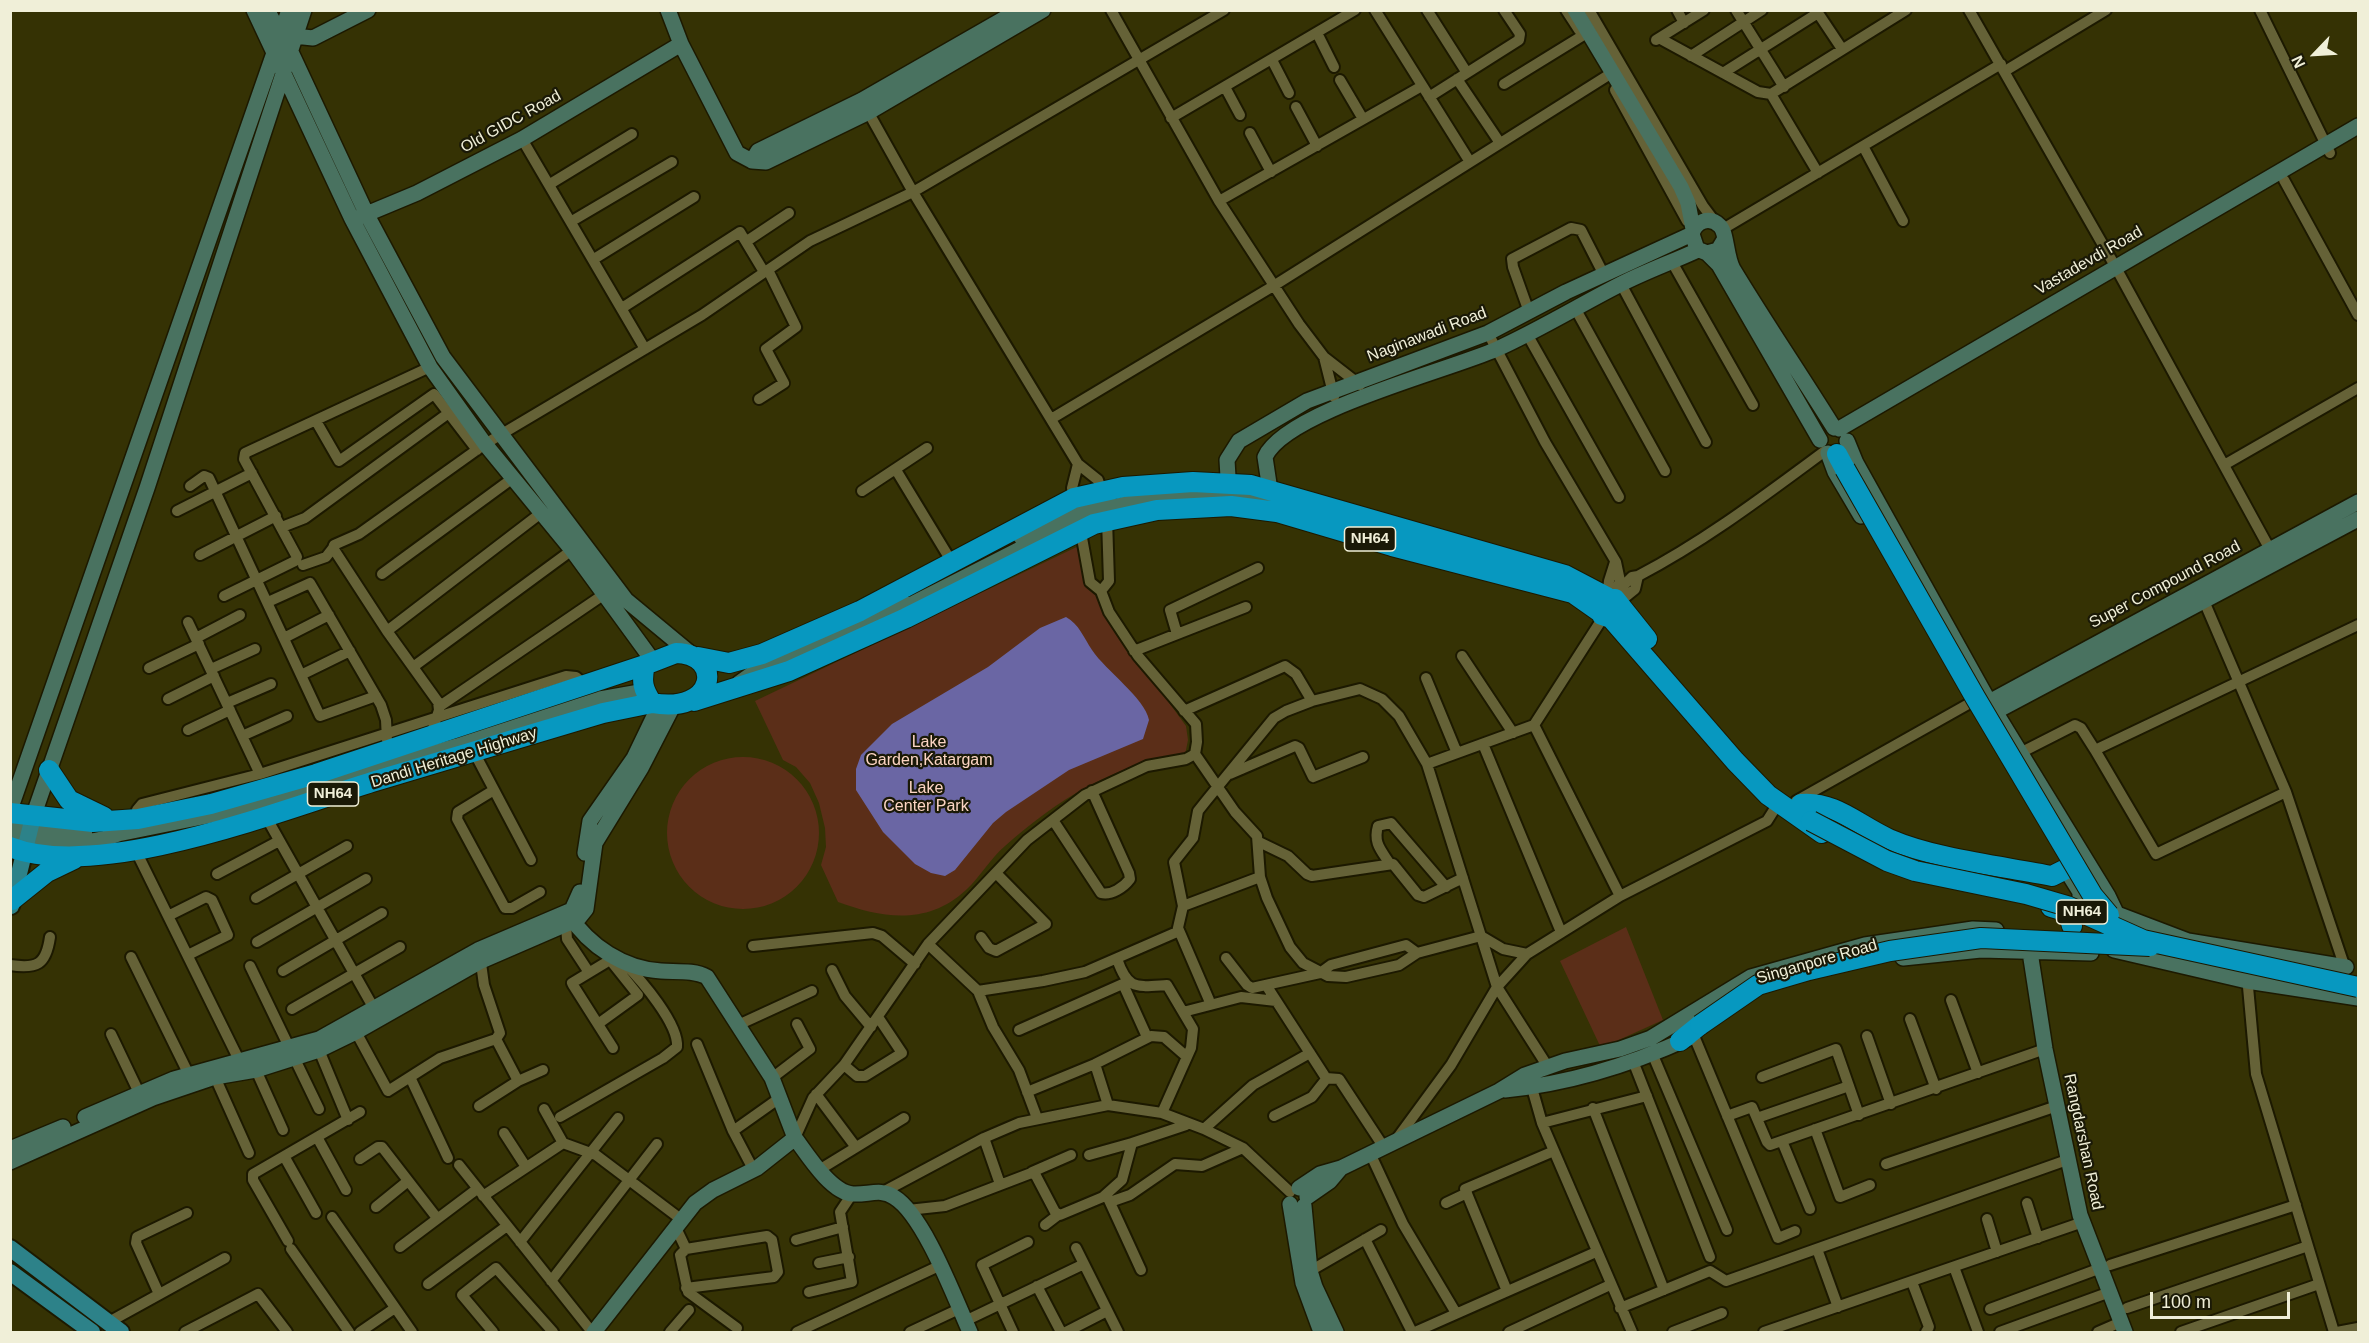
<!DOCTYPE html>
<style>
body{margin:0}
#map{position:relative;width:2369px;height:1343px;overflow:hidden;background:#353204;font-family:Arial,sans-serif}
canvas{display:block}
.frame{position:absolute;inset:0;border:12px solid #f0efd8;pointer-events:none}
.north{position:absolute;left:2285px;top:24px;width:60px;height:60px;-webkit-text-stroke:4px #1a1907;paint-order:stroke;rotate:245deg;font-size:16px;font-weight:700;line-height:24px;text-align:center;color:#f0efd8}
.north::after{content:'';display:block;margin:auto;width:21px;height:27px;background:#f0efd8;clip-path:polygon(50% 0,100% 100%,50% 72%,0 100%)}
.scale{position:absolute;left:2150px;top:1292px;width:140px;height:27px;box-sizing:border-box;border:3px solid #f0efd8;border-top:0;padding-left:8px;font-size:18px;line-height:21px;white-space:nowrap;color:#f0efd8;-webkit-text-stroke:4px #1a1907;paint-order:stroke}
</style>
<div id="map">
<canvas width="2369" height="1343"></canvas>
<div class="frame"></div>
<div class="north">N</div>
<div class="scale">100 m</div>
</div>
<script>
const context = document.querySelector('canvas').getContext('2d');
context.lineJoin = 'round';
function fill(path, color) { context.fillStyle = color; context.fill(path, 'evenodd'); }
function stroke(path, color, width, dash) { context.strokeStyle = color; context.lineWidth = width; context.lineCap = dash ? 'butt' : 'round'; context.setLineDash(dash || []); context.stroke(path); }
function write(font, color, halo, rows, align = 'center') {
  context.font = font + ' Arial,sans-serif'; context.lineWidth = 4.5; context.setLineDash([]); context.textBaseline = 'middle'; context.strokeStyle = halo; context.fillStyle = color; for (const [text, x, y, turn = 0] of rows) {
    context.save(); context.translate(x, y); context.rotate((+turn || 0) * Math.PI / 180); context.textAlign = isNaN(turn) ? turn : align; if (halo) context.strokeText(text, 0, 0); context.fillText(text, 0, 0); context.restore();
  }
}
fill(new Path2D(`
 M1085 543 1089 549 1101 609 1186 726 1188 740 1185 755C1115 763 1057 800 1005 846 990 859 980 877 966 890 927 926 882 918 838 902L821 865 826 847 825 828 819 803 810 783 796 767 783 760 755 701Z
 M667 833a76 76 0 1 1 152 0a76 76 0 1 1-152 0Z
 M1626 927 1663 1020 1601 1048 1560 961Z`), '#5b2e18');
fill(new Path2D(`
 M1066 617C1079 624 1084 638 1092 650 1106 671 1145 698 1149 720L1143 739 1069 770 1006 812 993 823 955 870 945 876 931 873 915 864 883 832 856 790V769L861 755 892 724 988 667 1040 628Z`), '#6a66a4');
const street = new Path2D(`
 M1111 10 1219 201 1299 324 1324 357 1360 385
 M1375 10 1470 162
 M1427 10 1467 73
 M1566 10 1579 30
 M1589 10 1703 206 1715 222
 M1677 10 1684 23
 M1736 10 1784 87
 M1816 10 1842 49
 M1969 10 2115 266 2273 555
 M2260 10 2330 153
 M1317 33 1334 67
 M1659 38 1758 92 1771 94 1906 10
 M1656 40 1704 10
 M1691 56 1762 10
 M1272 60 1289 93
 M2005 71 2106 10
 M1723 73 1818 13
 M1457 79 1500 143
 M1340 80 1363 119
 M1504 84 1582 36
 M1225 87 1240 115
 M1615 90 1687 221
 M1771 94 1818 173
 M1429 97 1519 40 1520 34 1504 10
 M1296 107 1317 146
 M866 108 913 192 1078 464 1098 480 1103 495
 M1171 118 1355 10
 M1250 133 1271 172
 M522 139 645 349
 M1863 146 1903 221
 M2284 180 2358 315
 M550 184 632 134
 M1219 201 1422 86
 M572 221 672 162
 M1723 229 2001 64
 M747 241 789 213
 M594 259 694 197
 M1672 262 1753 405
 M1621 284 1706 442
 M622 308 740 232 764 272
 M1575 308 1665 471
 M1529 312 1513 267 1512 259 1571 228 1581 230 1604 275
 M1488 333 1545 442 1616 562 1620 581 1613 598
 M1527 334 1619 497
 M1324 357 1334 397
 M759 399 784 383 766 349 796 327 768 270
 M1051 419 1275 285 1607 76
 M316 421 339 461 434 394 477 450
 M2224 465 2358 388
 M896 470 953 564
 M190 486 204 476 209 478 320 716 376 696
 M862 491 927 448
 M1075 502 1072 488 1078 464
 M177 511 252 473
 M282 527 305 518 450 412
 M200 555 276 516
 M303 565 326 557 333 548
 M382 574 513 478
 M1101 591 1109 581 1107 519
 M1618 591 1632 577 1638 576C1705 541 1764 496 1825 451
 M224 596 295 561 297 557 244 459 245 453 430 367
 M1607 597 1609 581 1615 562
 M2204 601 2286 792 2344 965
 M268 602 310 583 381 705 386 720 387 740
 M1619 602 1635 589 1638 576
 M1604 616 1534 725 1620 896
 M188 622 260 774
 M387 631 541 513
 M1177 634 1170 610 1258 568
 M196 638 240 615
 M284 638 329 615
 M1134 651 1246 607
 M1462 656 1513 733
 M413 667 572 550
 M149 668 199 644
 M211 669 255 649
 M301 675 350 651
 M1426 678 1457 753
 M168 699 214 676
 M227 703 271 684
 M440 706 603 595
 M1184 711 1285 666 1296 674 1312 701
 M188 730 230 710
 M431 735 439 710 438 702 387 631 333 548 334 545 359 534 485 444 702 315 810 241 913 192 1224 10
 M242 736 287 716
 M1483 744 1561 932
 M2095 750 2156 854 2286 792
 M474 752 531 860
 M2020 753 2075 725 2081 728 2095 750 2358 625
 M1195 754 1235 812 1257 836 1260 877 1267 898 1290 947 1303 963 1328 976 1346 977 1399 965 1417 953 1481 936 1503 949 1527 954
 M1427 764 1534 725
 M1230 774 1295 746 1299 748 1313 777 1363 757
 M494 790 458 812 457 819 505 908H512L540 892
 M1796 801 1979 698
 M265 815 377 1014
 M138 819 137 810 142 804 260 774 566 676 576 677 586 686
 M1053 820 1101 893C1111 896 1124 887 1130 879L1129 873 1092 791
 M1259 842 1288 856 1307 874 1312 876 1393 864 1418 895 1424 897 1463 878
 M135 849 239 1060
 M1390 864C1381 850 1373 843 1378 826L1391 823 1446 887
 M217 874 279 841
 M256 898 347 846
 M1183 906 1260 877
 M168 916 206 897 212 900 228 935 188 955
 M566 925 567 939 588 971
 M1178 928 1209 1000
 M981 937 989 948 996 951 1046 924 996 873
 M257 942 366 879
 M928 944 978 991 993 1027 1019 1070 1037 1118
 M753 946 873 933 882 936 915 964
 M131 957 192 1081
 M1226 958 1247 985 1252 988 1320 973 1331 965 1406 945 1417 953
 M1117 959C1128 990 1135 987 1167 985L1193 1029 1191 1048 1162 1113
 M10 965C37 969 46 965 50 937
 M250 966 319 1109
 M832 970 845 996 871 1027
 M283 971 382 913
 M2247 976 2256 1074 2334 1332
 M1123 984 1147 1037
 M1266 985 1326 1078 1339 1079 1383 1146
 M978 991 1043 981 1085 972 1177 932 1183 906 1174 862 1193 838 1198 811 1206 801 1274 718 1286 711 1312 701 1360 689 1382 699 1399 716 1427 764 1497 987 1548 1067
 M1951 1000 1978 1073
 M292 1009 400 947
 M1183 1012 1241 997 1276 1001
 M1910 1019 1936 1089
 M598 1024 638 995 610 960 572 983 573 985 613 1048
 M738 1025 812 991
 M1019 1030 1127 982
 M356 1032 388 1091 440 1058 496 1039 500 1033 484 985 480 956
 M111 1034 142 1099
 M1694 1036 1778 1238 1795 1231
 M1867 1036 1891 1104
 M496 1039 518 1081 543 1070
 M697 1044 733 1131 753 1169
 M319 1050 348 1120
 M1652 1053 1727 1230
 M1633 1061 1710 1257
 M1095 1064 1108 1105
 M844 1065 857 1076H865L902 1053 878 1017
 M256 1070 283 1130
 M215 1077 249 1153
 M410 1077 448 1158
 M1762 1077 1836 1049 1859 1115
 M772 1078 810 1049 797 1024
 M1532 1088 1542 1123 1632 1332
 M1027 1092 1095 1064 1151 1036 1164 1037 1187 1057
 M816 1094 855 1146
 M479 1106 518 1081
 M1593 1108 1664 1290
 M544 1109 563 1143
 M1274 1116 1312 1097 1327 1078
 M1727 1116 1752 1107 1767 1142 1770 1145 2045 1049
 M560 1117 663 1058 677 1047C679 1024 641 980 625 964
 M1757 1118 1849 1086
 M1542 1123 1647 1096
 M1204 1129 1253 1085 1310 1053
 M1815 1129 1840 1197 1870 1185
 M733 1131 781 1097
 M504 1133 526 1167
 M317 1137 346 1190
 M795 1138 813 1098 844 1065 928 944 1027 840 1085 795 1147 766 1186 759 1195 754 1197 742 1196 724 1138 656 1109 612 1101 591 1090 582 1080 527
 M984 1138 1000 1184
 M1396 1140 1451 1065 1497 987 1527 954 1620 896 1767 821 1779 802
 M1782 1141 1810 1209
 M1370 1153 1403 1224 1456 1313
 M1089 1155 1132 1143
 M284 1156 316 1213
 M360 1159 378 1147H382L437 1218
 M1886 1164 2057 1106
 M459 1165 592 1332
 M819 1170 904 1118
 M1032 1172 1071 1155
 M883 1192 984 1138 1019 1123 1108 1105 1162 1113 1204 1129 1243 1148 1290 1192
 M483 1196 563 1143 596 1155 682 1220
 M1107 1196 1141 1270
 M1110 1202 1130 1195 1175 1164 1202 1166 1243 1148
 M1446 1203 1467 1193
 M2027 1203 2038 1238
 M376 1207 408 1181
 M908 1210 945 1206 1034 1172 1055 1212 1060 1215 1103 1197 1122 1180 1132 1143 1186 1125
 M332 1217 412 1332
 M1987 1219 1997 1252
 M1045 1225 1058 1215
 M676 1228 686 1249 680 1255 688 1292 737 1328
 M1365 1239 1412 1332
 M796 1240 843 1227
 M288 1241 253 1180V1174L360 1112
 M520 1242 618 1118
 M400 1247 477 1189
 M1076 1248 1118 1332
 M291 1249 349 1332
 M1817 1249 1838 1307
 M819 1263 849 1257
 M2110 1265 2296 1205
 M1954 1267 1978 1332
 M1310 1271 1381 1230
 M551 1281 657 1144
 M1912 1282 1929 1327 1926 1332
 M428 1284 507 1226
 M1037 1286 1061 1332
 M686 1288 774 1277 778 1272 772 1240 767 1236 686 1249
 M1507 1291 1465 1189 1554 1151
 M809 1292 852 1282 840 1212 852 1194
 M159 1294 136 1243 137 1237 187 1213
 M1620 1308 1710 1271 1726 1281 2067 1160
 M2127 1308 2308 1246
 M1990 1309 2101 1268
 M965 1321 1084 1264
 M109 1322 225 1258
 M185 1332 258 1294 287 1332
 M360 1332 395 1308
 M493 1332 462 1295 496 1268 553 1332
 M670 1332 689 1310
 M797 1332 939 1266
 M910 1332 959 1309
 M1013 1332 982 1265 1028 1242
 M1066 1332 1107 1311
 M1415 1332 1596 1252
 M1509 1332 1610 1285
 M1673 1332 1722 1313
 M1764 1332 2083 1222
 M2000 1332 2110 1292
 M2098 1332 2121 1322
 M2181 1332 2319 1284
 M2337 1332 2358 1328`);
const secondary = new Path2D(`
 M254 10 352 219 430 367 485 444 572 550 653 661
 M267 10 290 50 367 215 443 357 626 600 690 653
 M668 10 681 44 737 153 752 161 766 162 869 112 1043 10
 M1575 10 1681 187 1688 203 1693 229
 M294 36 313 38 368 10
 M752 161 758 151 862 100 1019 10
 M357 218 417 193 522 139 681 44
 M1724 240 1718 250 1707 253 1697 249 1692 234C1695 222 1709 215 1720 226 1727 233 1726 257 1733 269 1765 322 1801 375 1834 428
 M1707 253 1719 265 1820 440
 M1839 429 2358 126
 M1847 441 1856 463 1988 700 2108 896 2119 919
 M1828 453 1835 472 1861 516
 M1205 491 1214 490 1260 501
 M1229 494 1227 460 1239 441 1307 401 1488 333 1566 292 1692 234
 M1271 497 1265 457C1286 411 1447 371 1497 349 1539 330 1578 306 1619 285 1644 272 1672 262 1698 250
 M1021 537 1076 509 1106 499
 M871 618 901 599
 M739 683 767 663 871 618 914 603 1091 513 1128 503 1217 496
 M1989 702 2358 502
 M1995 712 2358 519
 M10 810 289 10
 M33 817 147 488 304 10
 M10 824 30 828 85 830
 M10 836C43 844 87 847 118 834L212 815 457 746 600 699 645 691
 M585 853 590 821 634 758 660 704
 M2070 876 2080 892V915
 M2117 914 2188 941 2346 967
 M569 915C589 946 624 969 661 971 676 972 694 970 707 977L772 1078 795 1138
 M2114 950 2247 981 2358 998
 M2030 952 2045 1049 2080 1215 2125 1332
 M1903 958 1981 950 2091 953
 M1505 1090C1567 1084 1632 1064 1689 1038
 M85 1117 174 1079 319 1039 478 950 572 910 580 892
 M10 1149 63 1127
 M10 1162 153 1098 215 1077 256 1070 319 1050 356 1032 481 961 578 919 586 909 595 843 641 768 673 706
 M1299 1188 1320 1174 1341 1168 1499 1091 1525 1075 1565 1061 1620 1049 1651 1038 1751 977 1865 945 1973 929 1996 930
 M1307 1197 1330 1181 1341 1168
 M1290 1204 1303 1283 1321 1332
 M1304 1206 1310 1271 1315 1287 1336 1332
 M594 1332 695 1203 713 1190 757 1168 795 1138C807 1154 831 1193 853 1194 868 1195 881 1188 894 1197 924 1215 955 1299 970 1332`);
const primary = new Path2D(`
 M11 906 33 817
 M10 1248 121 1332
 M10 1272 92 1332`);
const highway = new Path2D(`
 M1837 454 1845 469
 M1620 606 1619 613 1611 618 1602 615 1599 608 1604 599H1615L1647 639
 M1611 618 1735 761 1768 795 1822 833
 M676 653C724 654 717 715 652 703 643 689 641 682 645 665Z
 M698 657 729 663 762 654 860 611 1074 498 1123 487 1193 482 1251 485 1565 575 1607 597
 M694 701 789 671 906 618 1094 524 1157 510 1231 506 1277 512 1392 546 1573 593 1600 612
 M49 770 69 800 104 817
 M1801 804C1835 801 1858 825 1889 839 1935 859 2001 866 2052 876L2066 869
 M10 813 93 822 138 819 211 804 316 774 645 665
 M10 847C99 882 282 810 372 782 449 759 526 736 603 713L652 703
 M12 900 47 872 74 859
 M2051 907 2068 912 2072 926
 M1680 1041 1700 1025`);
stroke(street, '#1c1900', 14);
stroke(secondary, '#1c1900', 18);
stroke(primary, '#1c1900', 20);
stroke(highway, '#1c1900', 22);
stroke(street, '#656237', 10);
stroke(secondary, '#497260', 15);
stroke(primary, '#2d8289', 16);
stroke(highway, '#0798c0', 20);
const highwayBridge = new Path2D(`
 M1845 469 1975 697 2093 896 2109 915
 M1811 821 1887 861 1915 871 2026 894 2067 906 2143 940 2358 987
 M1700 1025 1758 985 1809 970 1890 951 1981 938 2150 946`);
stroke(highwayBridge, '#1c1900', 22, []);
stroke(highwayBridge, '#0798c0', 20);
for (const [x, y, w] of [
 [1370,539,51],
 [333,794,51],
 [2082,912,51]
]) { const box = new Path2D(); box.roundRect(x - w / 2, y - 12, w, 24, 4.5); context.fillStyle = '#1a1907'; context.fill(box); stroke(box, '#f0efd8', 1.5); }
write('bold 15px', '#f0efd8', null, [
 ["NH64",1370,539],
 ["NH64",333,794],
 ["NH64",2082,912]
]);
write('16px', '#f0efd8', '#1a1907', [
 ["Old GIDC Road",511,122,-29],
 ["Vastadevdi Road",2089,261,-30],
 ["Naginawadi Road",1427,335,-21],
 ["Super Compound Road",2165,585,-28],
 ["Dandi Heritage Highway",454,758,-17],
 ["Singanpore Road",1817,962,-16],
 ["Rangdarshan Road",2083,1142,78]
]);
write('16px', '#fcd5c3', '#1a1907', [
 ["Lake",929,743],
 ["Garden,Katargam",929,761],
 ["Lake",926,789],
 ["Center Park",926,807]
]);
</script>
